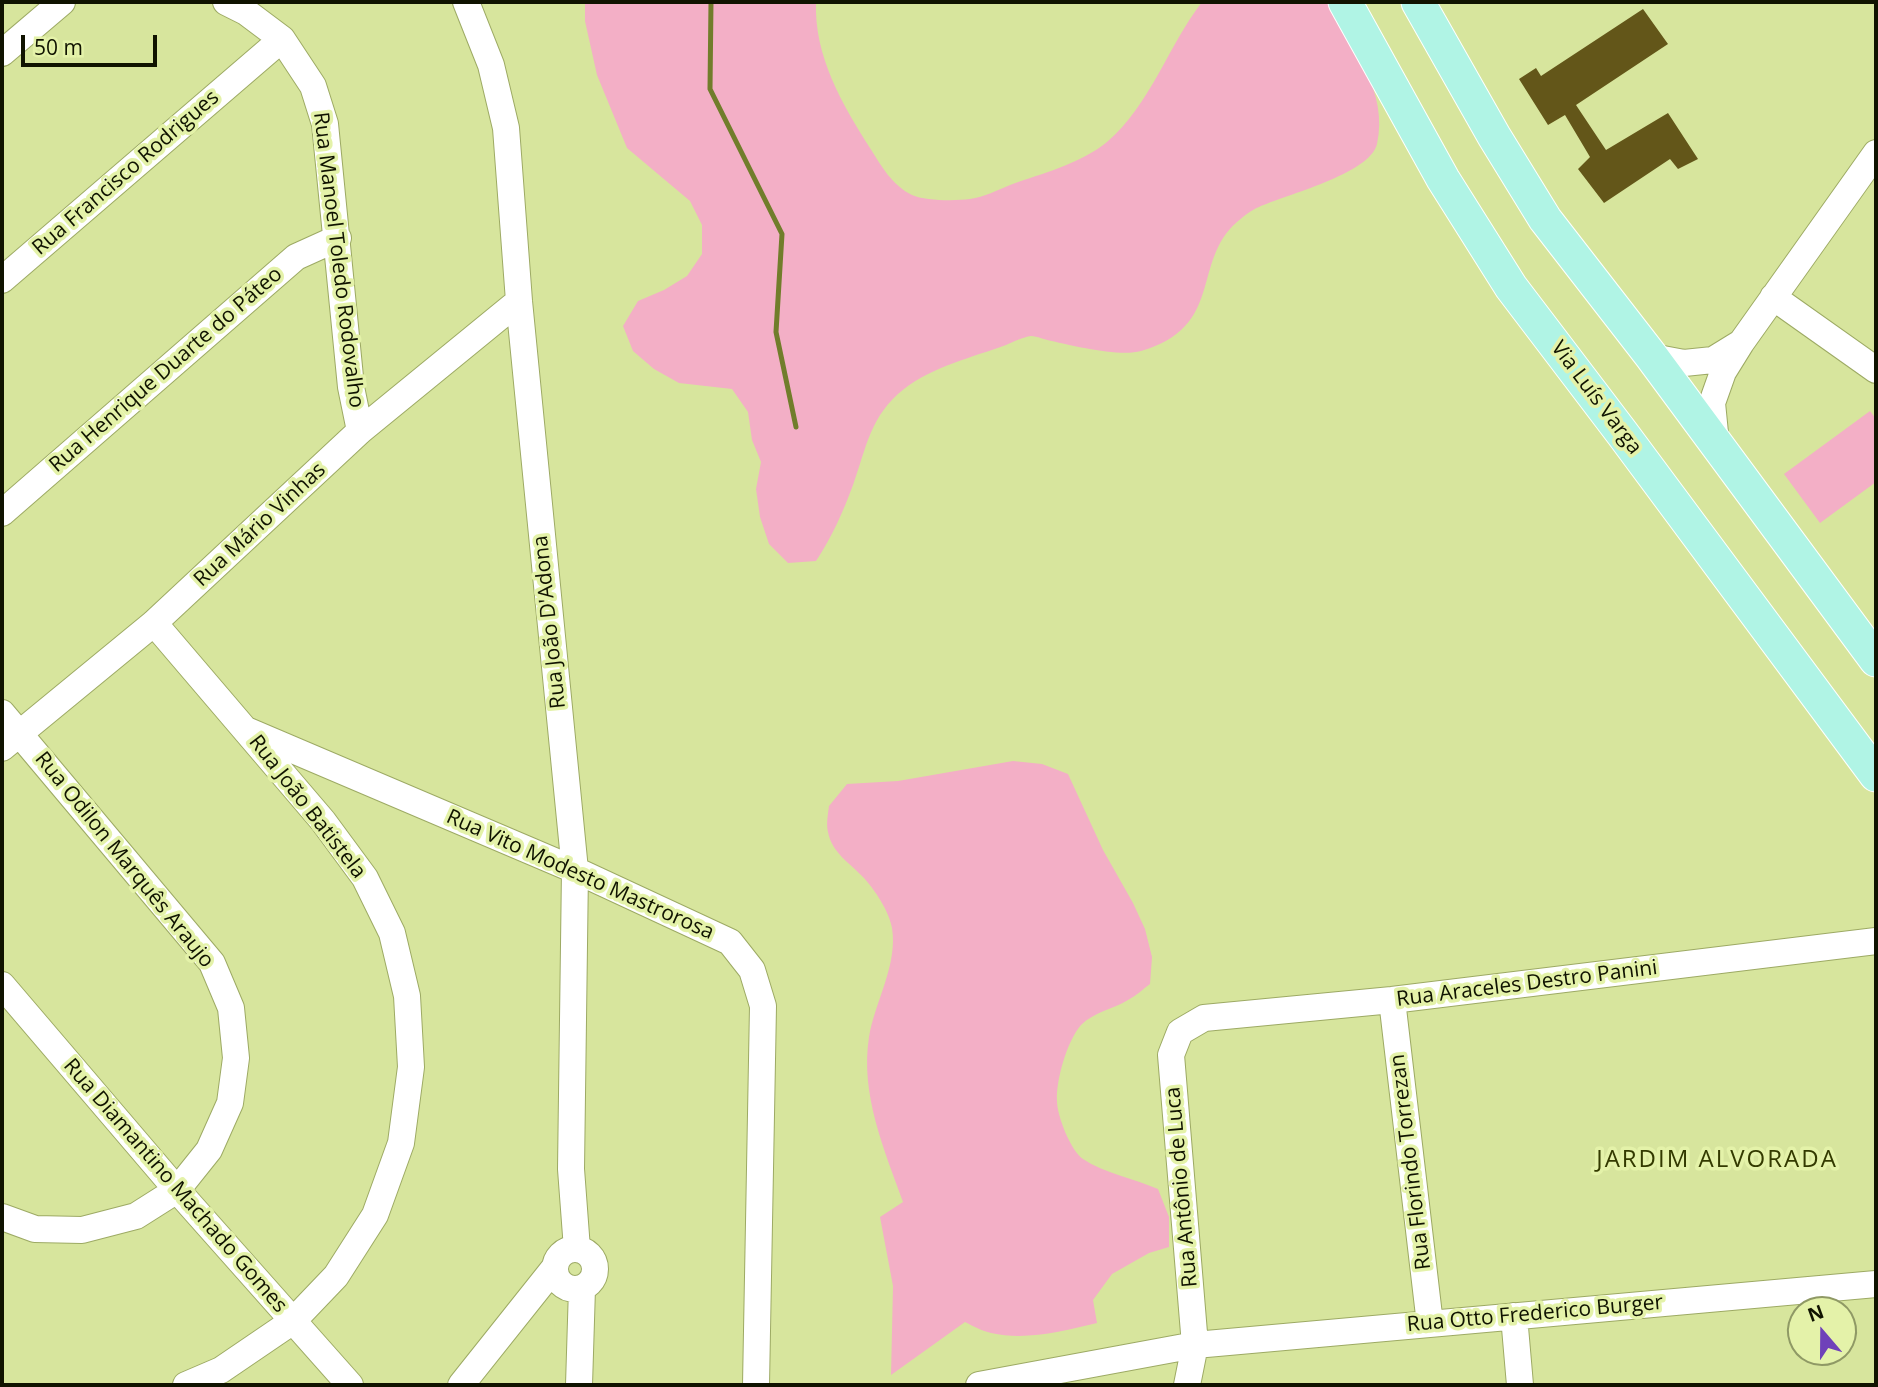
<!DOCTYPE html>
<meta charset="utf-8">
<style>
body{margin:0}
#map{position:relative;width:1878px;height:1387px;overflow:hidden;background:#d7e59d;font-family:"Open Sans",sans-serif}
canvas{display:block}
.frame{position:absolute;inset:0;border:4px solid #101300;pointer-events:none}
.north{position:absolute;left:1787px;top:1296px;width:70px;height:70px;box-sizing:border-box;background:#e4f2a9;border:2px solid #8f9965;border-radius:50%;rotate:340deg;font-size:19px;font-weight:700;line-height:28px;text-align:center;color:#101300}
.north::after{content:'';display:block;margin:auto;width:24px;height:32px;background:#6f41b9;clip-path:polygon(50% 0,100% 100%,50% 72%,0 100%)}
.scale{position:absolute;left:21px;top:35px;width:136px;height:32px;box-sizing:border-box;border:4px solid #101300;border-top:0;padding-left:9px;font-size:21px;line-height:24px;white-space:nowrap;color:#101300;-webkit-text-stroke:5px #e4f2a9;paint-order:stroke}
</style>
<div id="map">
<canvas width="1878" height="1387"></canvas>
<div class="frame"></div>
<div class="north">N</div>
<div class="scale">50 m</div>
</div>
<script>
const context = document.querySelector('canvas').getContext('2d');
context.lineJoin = 'round';
function fill(path, color) { context.fillStyle = color; context.fill(path, 'evenodd'); }
function stroke(path, color, width, dash) { context.strokeStyle = color; context.lineWidth = width; context.lineCap = dash ? 'butt' : 'round'; context.setLineDash(dash || []); context.stroke(path); }
function write(font, color, halo, rows, align = 'center') {
  context.font = font + ' "Open Sans",sans-serif'; context.lineWidth = 7; context.setLineDash([]); context.textBaseline = 'middle'; context.strokeStyle = halo; context.fillStyle = color; for (const [text, x, y, turn = 0] of rows) {
    context.save(); context.translate(x, y); context.rotate((+turn || 0) * Math.PI / 180); context.textAlign = isNaN(turn) ? turn : align; if (halo) context.strokeText(text, 0, 0); context.fillText(text, 0, 0); context.restore();
  }
}
fill(new Path2D(`
 M585 2H816C814 56 842 104 870 148 882 167 892 185 912 195 925 201 956 201 970 199 984 197 998 190 1010 185 1043 173 1080 164 1107 142 1151 104 1168 46 1202 2H1329C1352 45 1389 93 1377 144 1370 174 1285 195 1259 207 1251 210 1243 217 1237 222 1191 262 1225 327 1141 351 1120 357 1073 346 1052 341 1045 340 1037 336 1031 336 1023 337 1013 342 1006 345 973 357 932 367 904 389 870 416 867 446 853 485 843 512 832 537 816 561L788 563 769 544 760 517 756 489 761 462 752 440 748 412 732 389 679 383 654 369 633 351 623 326 638 301 664 290 687 276 702 254V225L690 201 627 148 597 75 585 21Z
 M1870 411 1876 419V482L1820 523 1784 474Z
 M1013 761 1042 764 1068 774 1103 850 1133 903 1145 929 1152 957 1150 984C1143 989 1136 996 1128 1000 1113 1009 1094 1012 1081 1025 1067 1041 1056 1080 1057 1101 1057 1116 1071 1151 1083 1159 1104 1173 1135 1179 1158 1189L1169 1217V1247L1149 1253 1112 1274 1093 1300 1097 1323C1063 1331 1026 1341 991 1333 982 1331 973 1326 965 1322L891 1375 893 1286 880 1217 903 1202C884 1149 860 1094 869 1037 875 1001 898 965 892 928 889 911 875 890 863 877 850 863 832 853 828 832 826 824 828 814 829 806L847 784 898 781Z`), '#f3afc6');
stroke(new Path2D(`
 M711 2 710 89 782 234 776 332 796 427`), '#717d2b', 5);
fill(new Path2D(`
 M1643 9 1668 44 1576 105 1606 150 1668 113 1698 159 1678 169 1670 159 1604 203 1578 169 1590 157 1565 115 1548 125 1519 79 1536 68 1541 76Z`), '#635619');
const minor = new Path2D(`
 M226 2 246 12 282 39 313 86 325 124 351 387 360 431
 M466 2 491 65 506 128 519 301 575 870 571 1169 577 1249
 M2 53 62 2
 M2 280 282 39
 M1773 297 1876 370
 M1652 357 1684 363 1713 360 1739 344
 M1716 443 1712 403 1723 372 1741 343 1876 153
 M2 513 296 257 338 238
 M154 623 323 821 365 878 392 933 407 996 411 1067 401 1143 375 1215 336 1276 293 1321 221 1370 186 1385
 M2 713 212 963 231 1008 236 1058 230 1103 209 1150 177 1190 136 1216 82 1230 35 1229 2 1217
 M246 730 575 870 730 942 752 970 763 1006 756 1385
 M2 748 154 623 360 431 519 301
 M2 985 177 1190 350 1385
 M1392 1000 1430 1324
 M555 1269a20 20 0 1 1 40 0a20 20 0 1 1-40 0Z
 M1514 1316 1520 1385
 M461 1385 555 1267
 M579 1385 582 1288
 M979 1385 1195 1345 1876 1284
 M1187 1385 1195 1345 1171 1055 1180 1032 1204 1018 1392 1000 1876 941`);
const major = new Path2D(`
 M1345 2 1443 179 1511 287 1622 433 1876 775
 M1418 2 1494 136 1545 219 1652 357 1876 660`);
stroke(minor, '#9daa64', 28);
stroke(major, '#fff', 35);
stroke(minor, '#fff', 26);
stroke(major, '#b0f4e5', 33);
write('21px', '#101300', '#e4f2a9', [
 ["Rua Francisco Rodrigues",126,173,-41],
 ["Rua Manoel Toledo Rodovalho",338,260,83],
 ["Rua Henrique Duarte do Páteo",166,370,-41],
 ["Via Luís Varga",1596,398,53],
 ["Rua Mário Vinhas",260,525,-43],
 ["Rua João D'Adona",550,622,-96],
 ["Rua João Batistela",307,807,52],
 ["Rua Odilon Marquês Araujo",124,860,51],
 ["Rua Vito Modesto Mastrorosa",580,875,24],
 ["Rua Araceles Destro Panini",1527,984,-7],
 ["Rua Florindo Torrezan",1411,1162,-97],
 ["Rua Diamantino Machado Gomes",175,1186,49],
 ["Rua Antônio de Luca",1182,1187,-95],
 ["Rua Otto Frederico Burger",1535,1314,-5]
]);
context.letterSpacing = '2px';
write('24px', '#333a00', '#e4f2a9', [
 ["JARDIM ALVORADA",1717,1160]
]);
context.letterSpacing = '0px';
</script>
